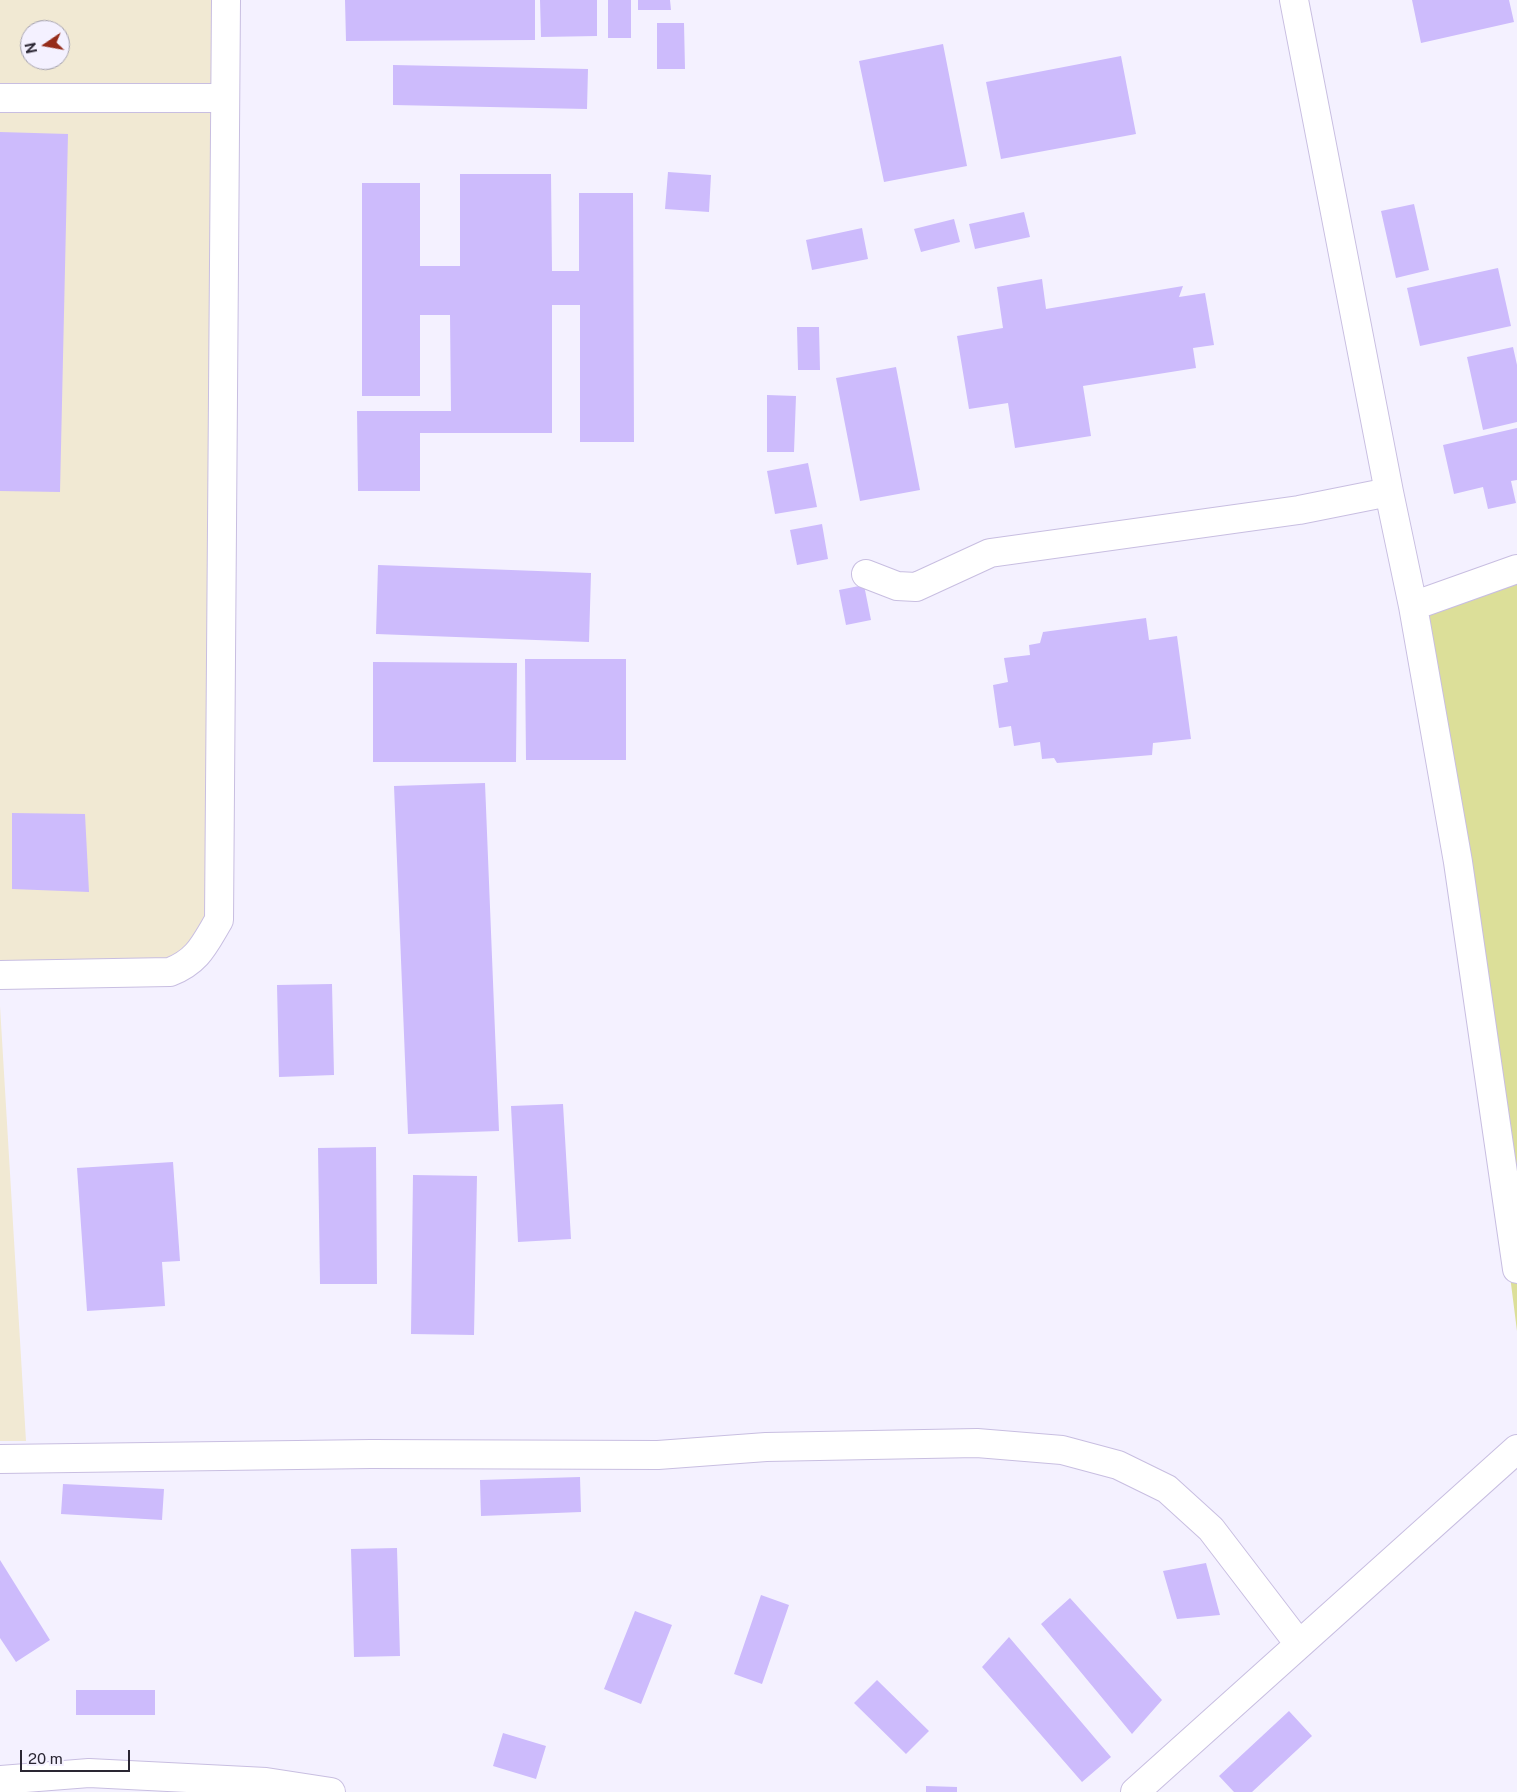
<!DOCTYPE html>
<style>
body{margin:0}
#map{position:relative;width:1517px;height:1792px;overflow:hidden;background:#f4f1ff;font-family:"Public Sans",sans-serif}
canvas{display:block}
.north{position:absolute;left:20px;top:20px;width:50px;height:50px;box-sizing:border-box;background:#f4f1ff;border:1px solid #a3a0ad;border-radius:50%;rotate:258deg;font-size:14px;font-weight:700;line-height:20px;text-align:center;color:#2a2633}
.north::after{content:'';display:block;margin:auto;width:18px;height:22px;background:#952c1a;clip-path:polygon(50% 0,100% 100%,50% 72%,0 100%)}
.scale{position:absolute;left:20px;top:1750px;width:110px;height:22px;box-sizing:border-box;border:2px solid #2a2633;border-top:0;padding-left:6px;font-size:15px;line-height:18px;white-space:nowrap;color:#2a2633;-webkit-text-stroke:4px #f4f1ff;paint-order:stroke}
</style>
<div id="map">
<canvas width="1517" height="1792"></canvas>
<div class="north">N</div>
<div class="scale">20 m</div>
</div>
<script>
const context = document.querySelector('canvas').getContext('2d');
context.lineJoin = 'round';
function fill(path, color) { context.fillStyle = color; context.fill(path, 'evenodd'); }
function stroke(path, color, width, dash) { context.strokeStyle = color; context.lineWidth = width; context.lineCap = dash ? 'butt' : 'round'; context.setLineDash(dash || []); context.stroke(path); }
fill(new Path2D(`
 M0 0H222L213 911 173 965 0 968ZM30 30H60V60H30Z
 M0 1006 26 1441H0Z`), '#f1e9d3');
fill(new Path2D(`
 M1517 572V1331L1485 1079 1411 607Z`), '#dcdf99');
fill(new Path2D(`
 M345 0H535V40L346 41Z
 M540 0H597V36L541 37Z
 M608 0H631V38H608Z
 M638 0H670L671 10H638Z
 M1412 0H1509L1514 22 1421 43Z
 M657 23H684L685 69H657Z
 M943 44 967 166 884 182 859 61Z
 M1121 56 1136 134 1001 159 986 82Z
 M393 65 588 69 587 109 393 105Z
 M0 132 68 134 60 492 0 491Z
 M668 172 711 175 709 212 665 209Z
 M460 174H551L552 271H579V193H633L634 442H580V305H552V433H420V491H358L357 411H451L450 315H420V396H362V183H420V266H460Z
 M1414 204 1429 270 1396 278 1381 211Z
 M1024 212 1030 237 975 249 969 224Z
 M954 219 960 242 921 252 914 229Z
 M862 228 868 259 812 270 806 240Z
 M1498 268 1511 326 1420 346 1407 288Z
 M1042 279 1046 309 1183 286 1179 297 1205 293 1214 345 1193 348 1196 368 1083 386 1091 436 1015 448 1008 403 969 409 957 336 1003 328 997 287Z
 M797 327H819L820 370H798Z
 M1513 347 1517 365V422L1483 430 1467 357Z
 M896 367 920 490 860 501 836 378Z
 M767 395 796 396 794 452H767Z
 M1517 428V480L1511 481 1516 503 1488 509 1483 487 1454 494 1443 445Z
 M808 463 817 507 775 514 767 471Z
 M822 524 828 559 797 565 790 530Z
 M378 565 591 573 589 642 376 634Z
 M864 585 871 620 846 625 839 590Z
 M1146 618 1149 640 1177 636 1191 739 1153 743 1152 755 1057 763 1054 758 1042 759 1040 742 1014 746 1011 726 999 728 993 685 1008 682 1004 658 1030 655 1029 645 1040 643 1043 632Z
 M525 659H626V760H526Z
 M373 662 517 663 516 762H373Z
 M485 783 499 1131 408 1134 394 786Z
 M12 813 85 814 89 892 12 889Z
 M332 984 334 1075 279 1077 277 985Z
 M563 1104 571 1239 518 1242 511 1106Z
 M376 1147 377 1284H320L318 1148Z
 M173 1162 180 1261 162 1262 165 1306 87 1311 77 1168Z
 M413 1175 477 1176 474 1335 411 1334Z
 M580 1477 581 1512 481 1516 480 1480Z
 M63 1484 164 1489 162 1520 61 1514Z
 M397 1548 400 1656 354 1657 351 1549Z
 M0 1560 50 1640 16 1662 0 1638Z
 M1206 1563 1220 1615 1177 1619 1163 1571Z
 M761 1595 789 1605 762 1684 734 1674Z
 M1070 1598 1162 1700 1132 1734 1041 1624Z
 M635 1611 672 1625 641 1704 604 1689Z
 M1009 1637 1111 1757 1082 1782 982 1667Z
 M877 1680 929 1731 906 1754 854 1703Z
 M76 1690H155V1715H76Z
 M1289 1711 1312 1736 1252 1792H1234L1219 1776Z
 M503 1733 546 1746 536 1779 493 1766Z
 M926 1786 957 1787V1792H926Z`), '#cdbbfc');
const minor = new Path2D(`
 M1294 0 1389 492 1413 606 1458 862 1517 1269
 M0 98H225
 M866 574 897 586 916 587 990 553 1299 510 1389 492
 M1413 606 1517 569
 M0 975 170 972C198 961 204 945 219 920L226 0
 M0 1459 371 1454 658 1455 766 1447 977 1443 1062 1450 1118 1465 1167 1489 1211 1529 1299 1644
 M0 1780 89 1773 266 1782 331 1792
 M1135 1792 1517 1449`);
stroke(minor, '#c8bee1', 30);
stroke(minor, '#fff', 28);
</script>
